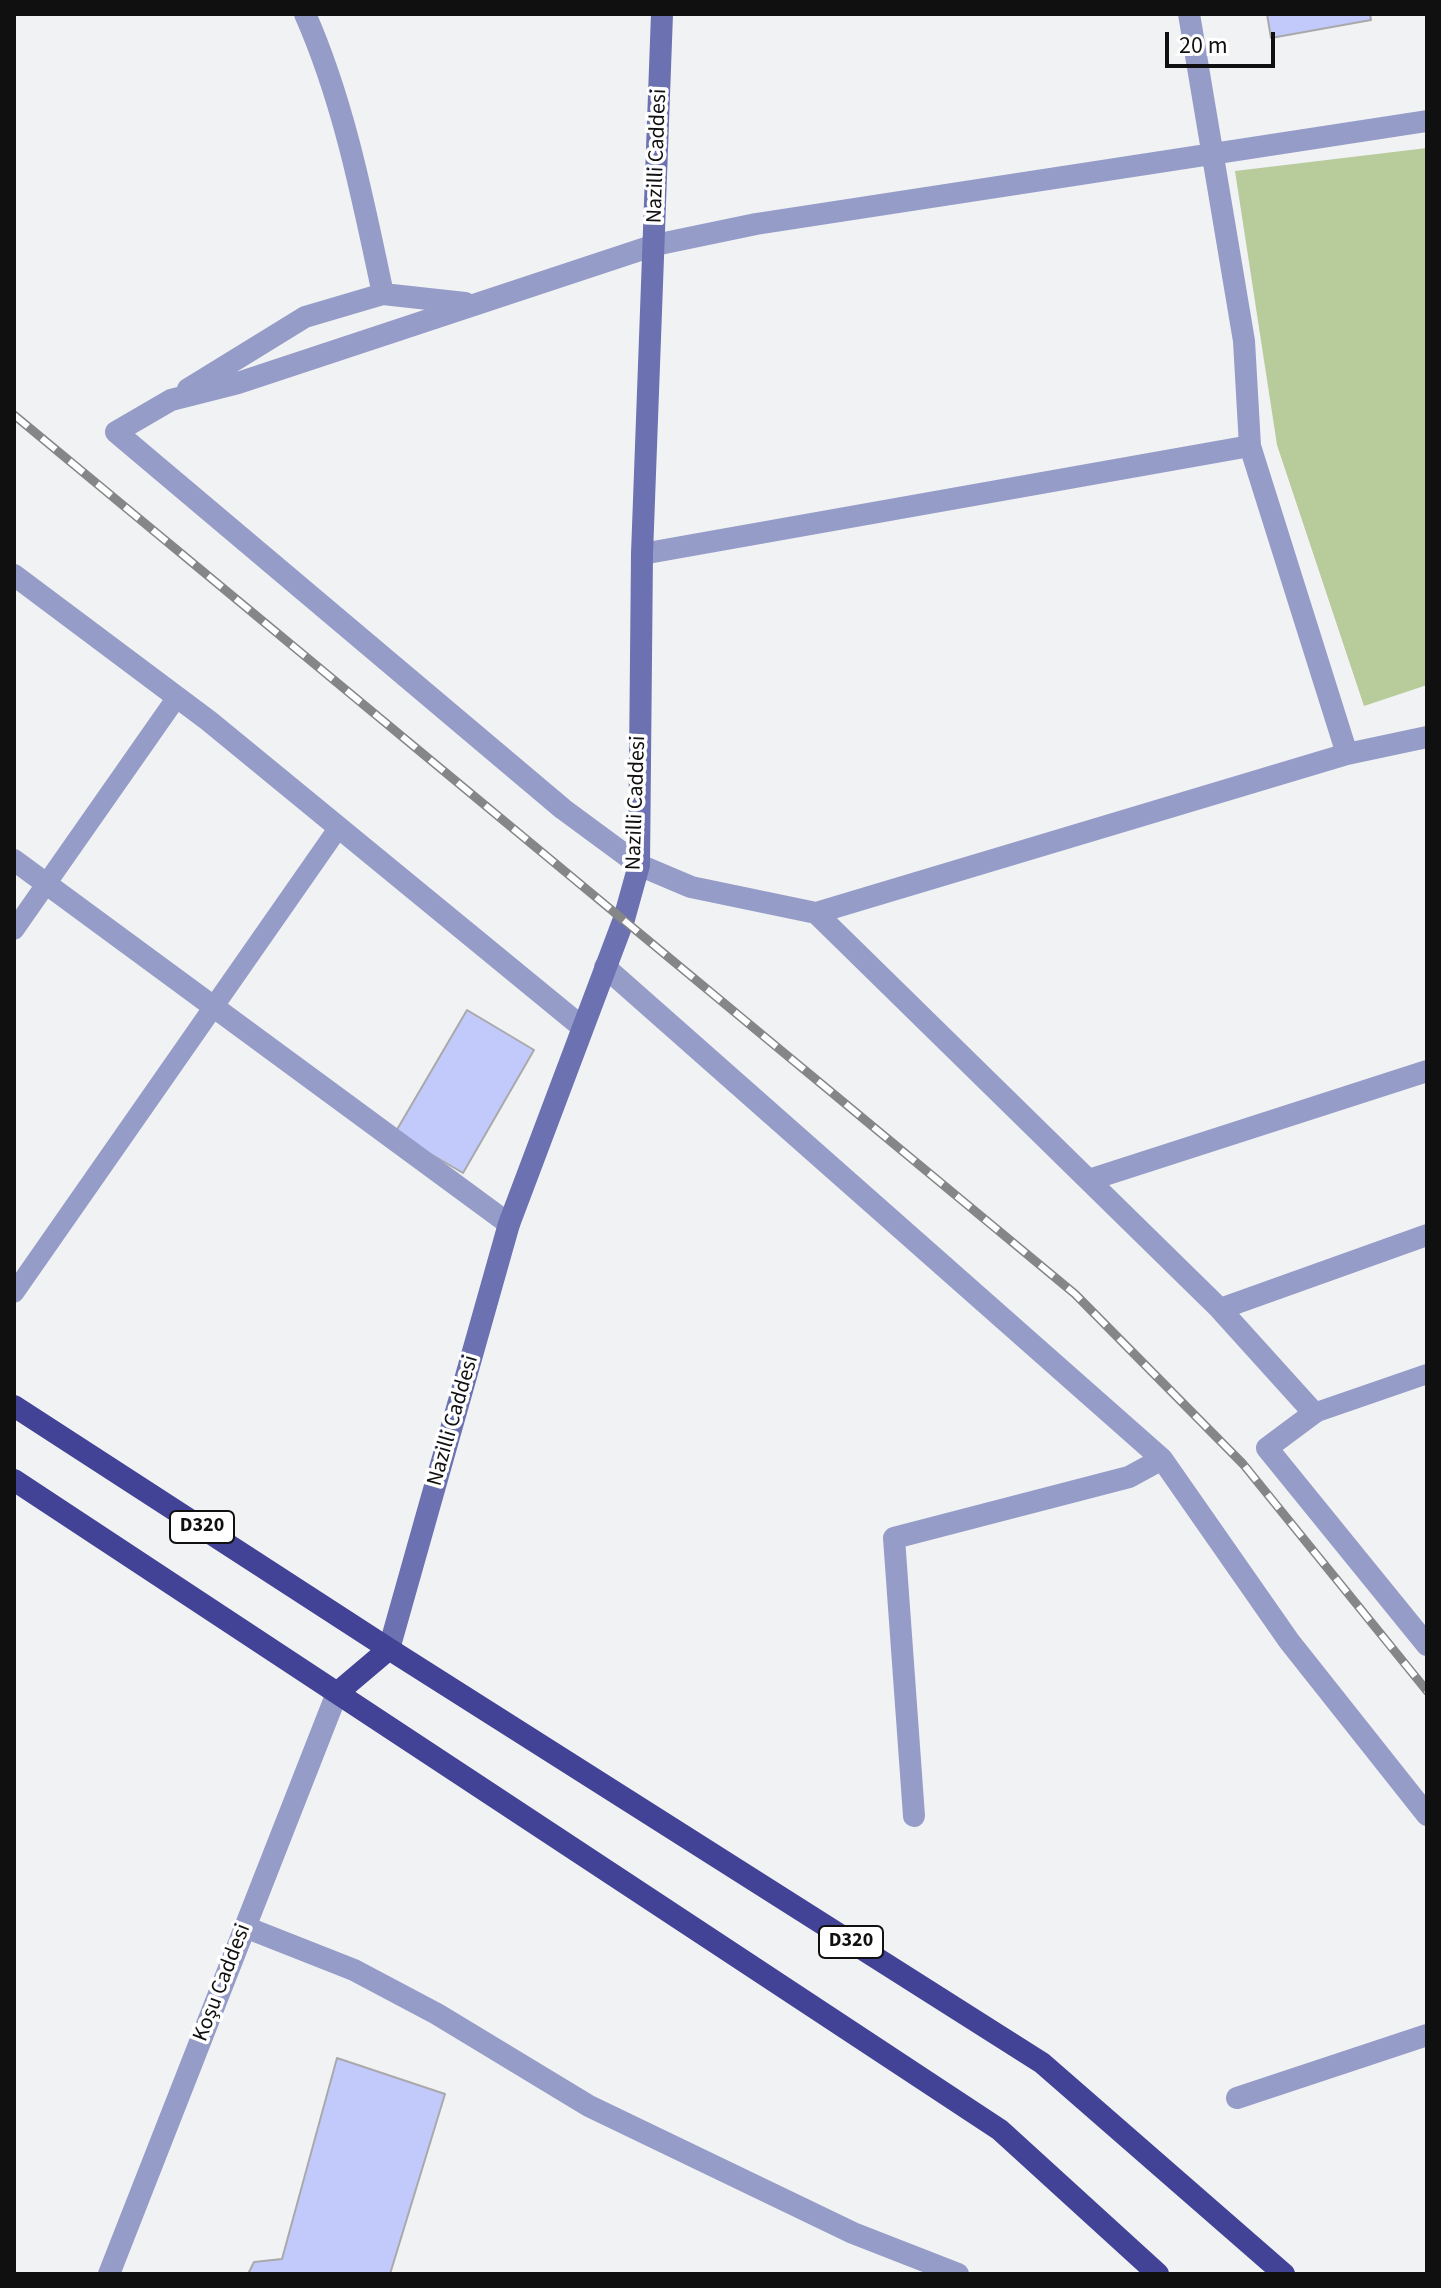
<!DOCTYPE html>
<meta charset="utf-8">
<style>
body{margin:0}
#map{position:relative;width:1441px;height:2288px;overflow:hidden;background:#f1f2f4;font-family:"Source Sans 3",sans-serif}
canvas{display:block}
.frame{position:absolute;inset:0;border:16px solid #101011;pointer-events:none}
.scale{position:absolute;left:1165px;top:32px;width:110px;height:36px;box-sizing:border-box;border:4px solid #101011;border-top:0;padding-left:10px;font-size:24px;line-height:28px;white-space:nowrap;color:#101011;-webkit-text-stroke:6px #fff;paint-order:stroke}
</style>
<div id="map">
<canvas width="1441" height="2288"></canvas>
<div class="frame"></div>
<div class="scale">20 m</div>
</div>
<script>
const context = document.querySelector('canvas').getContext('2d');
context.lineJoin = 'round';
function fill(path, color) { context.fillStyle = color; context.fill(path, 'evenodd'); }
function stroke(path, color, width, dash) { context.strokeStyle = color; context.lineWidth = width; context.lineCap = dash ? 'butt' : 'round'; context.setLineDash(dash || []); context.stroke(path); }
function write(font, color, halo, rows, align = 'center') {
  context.font = font + ' "Source Sans 3",sans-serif'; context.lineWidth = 7; context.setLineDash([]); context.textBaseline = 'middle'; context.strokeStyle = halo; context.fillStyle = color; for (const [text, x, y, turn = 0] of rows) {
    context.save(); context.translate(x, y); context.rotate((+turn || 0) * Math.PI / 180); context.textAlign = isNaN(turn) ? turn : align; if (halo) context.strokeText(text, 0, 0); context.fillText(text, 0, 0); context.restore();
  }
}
fill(new Path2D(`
 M1427 148V685L1364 706 1277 445 1235 171Z`), '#b8cb9b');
const building = new Path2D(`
 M1267 14H1370L1371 20 1271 38Z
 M467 1010 534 1050 463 1173 395 1133Z
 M337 2058 445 2094 390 2274H248L254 2262 282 2259Z`);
fill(building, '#c2cafb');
stroke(building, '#a9a9ab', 2);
stroke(new Path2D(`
 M14 930 177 697
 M14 1293 339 827
 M1314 1413 1427 1374`), '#969cc8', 20);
stroke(new Path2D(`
 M305 14C344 102 363 200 383 294
 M1189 14 1244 341 1250 446 1347 754
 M1427 121 756 224 655 245 238 383 171 400 116 432 563 809 639 865 691 887 816 913 1220 1309 1314 1413 1267 1448 1427 1645
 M188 389 305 317 383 294 465 303
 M642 554 1250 446
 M14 575 209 721 582 1027
 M14 860 509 1224
 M816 913 1347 754 1427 737
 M605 967 1162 1459 1289 1641 1427 1815
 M1089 1180 1427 1071
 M1220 1309 1427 1235
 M914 1816 894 1538 1129 1477 1162 1459
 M245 1927 354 1970 437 2014 589 2106 853 2233 958 2274
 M1237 2098 1427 2035`), '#969cc8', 22);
stroke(new Path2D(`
 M109 2274 337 1693`), '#969cc8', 22);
stroke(new Path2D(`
 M389 1649 509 1224 624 919 639 865 642 554 662 14`), '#6b71b1', 22);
stroke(new Path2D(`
 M14 1406 389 1649 1042 2063 1284 2274
 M14 1480 1000 2130 1158 2274
 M337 1693 389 1649`), '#424297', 22);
const rail = new Path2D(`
 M14 415 1075 1294 1243 1464 1427 1691`);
stroke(rail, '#858687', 9);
stroke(rail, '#fff', 6, [18]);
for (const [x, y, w] of [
 [202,1527,64],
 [851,1942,64]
]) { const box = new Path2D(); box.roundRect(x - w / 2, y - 16, w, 32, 6); context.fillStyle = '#fff'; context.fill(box); stroke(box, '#101011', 2); }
write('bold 20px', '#101011', null, [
 ["D320",202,1527],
 ["D320",851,1942]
]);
write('22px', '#101011', '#fff', [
 ["Nazilli Caddesi",658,156,-88],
 ["Nazilli Caddesi",637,803,-88],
 ["Nazilli Caddesi",454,1421,-74],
 ["Koşu Caddesi",223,1983,-69]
]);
</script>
